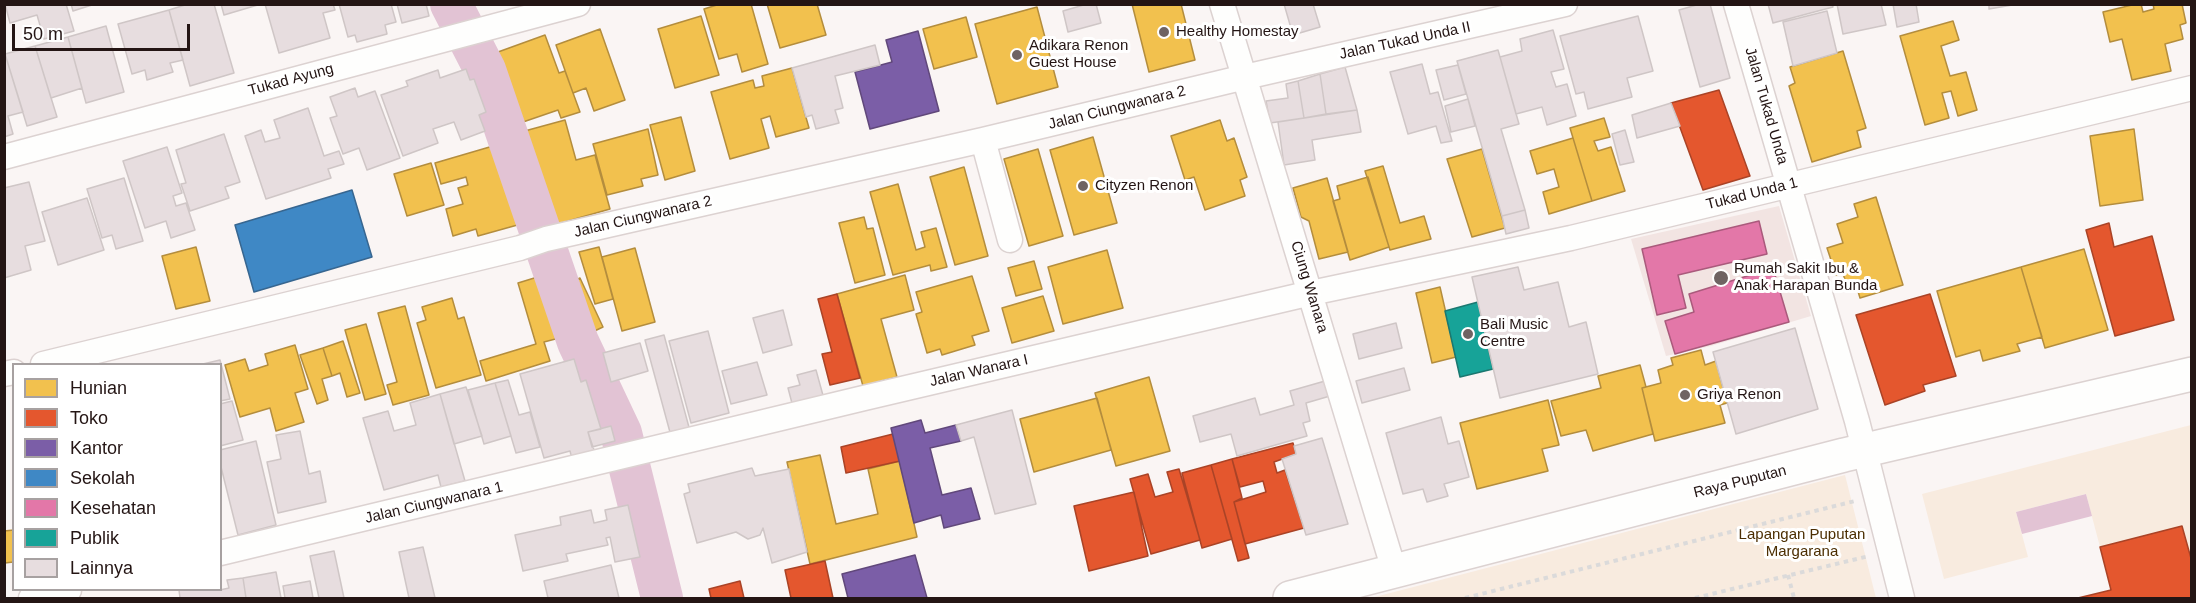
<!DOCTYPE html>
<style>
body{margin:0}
#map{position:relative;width:2196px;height:603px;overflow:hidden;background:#faf5f4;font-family:Helvetica,sans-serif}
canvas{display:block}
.frame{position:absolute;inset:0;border:6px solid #241514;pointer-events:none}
.legend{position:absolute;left:12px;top:363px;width:210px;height:228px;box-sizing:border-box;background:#fff;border:2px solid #a7a1a1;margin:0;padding:8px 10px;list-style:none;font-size:18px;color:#241514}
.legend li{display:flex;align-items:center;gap:12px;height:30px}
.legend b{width:30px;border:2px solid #a7a1a1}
.scale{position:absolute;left:12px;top:24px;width:178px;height:27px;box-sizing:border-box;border:3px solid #241514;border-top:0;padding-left:8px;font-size:18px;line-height:21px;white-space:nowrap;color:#241514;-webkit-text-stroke:4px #fff;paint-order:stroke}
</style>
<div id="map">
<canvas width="2196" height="603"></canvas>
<div class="frame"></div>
<ul class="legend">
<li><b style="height:16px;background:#f2c14e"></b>Hunian</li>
<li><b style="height:16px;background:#e4572e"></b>Toko</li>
<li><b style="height:16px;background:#7b5ea7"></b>Kantor</li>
<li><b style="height:16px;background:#3f88c5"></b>Sekolah</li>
<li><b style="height:16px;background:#e377a8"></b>Kesehatan</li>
<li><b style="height:16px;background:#17a398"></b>Publik</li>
<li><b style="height:16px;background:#e7dddf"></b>Lainnya</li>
</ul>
<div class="scale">50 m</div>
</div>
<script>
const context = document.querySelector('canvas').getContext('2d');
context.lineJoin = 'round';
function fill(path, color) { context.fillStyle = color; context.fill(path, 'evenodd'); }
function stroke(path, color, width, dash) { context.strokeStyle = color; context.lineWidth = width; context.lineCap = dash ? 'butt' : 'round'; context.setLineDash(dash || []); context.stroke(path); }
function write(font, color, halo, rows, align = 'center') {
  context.font = font + ' Helvetica,sans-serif'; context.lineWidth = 6; context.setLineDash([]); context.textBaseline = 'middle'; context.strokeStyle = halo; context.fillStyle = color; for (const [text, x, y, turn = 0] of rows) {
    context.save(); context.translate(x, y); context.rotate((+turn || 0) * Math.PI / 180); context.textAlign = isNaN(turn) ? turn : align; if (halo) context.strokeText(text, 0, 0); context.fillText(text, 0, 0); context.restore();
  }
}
fill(new Path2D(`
 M1779 206 1811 316 1711 346 1666 356 1631 239Z`), '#f2e4e2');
fill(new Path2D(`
 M2191 425V562L2182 526 2100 547 2086 494 2016 512 2028 557 1944 579 1922 494Z
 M1845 475 1876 598H1371Z`), '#f8ebdf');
fill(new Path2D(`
 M2086 494 2092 516 2022 534 2016 512Z`), '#e2c3d4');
const homes = new Path2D(`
 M720 4H751L768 64 742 72 737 54 719 59 704 9Z
 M767 4H817L826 35 780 48Z
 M1132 4H1181L1195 60 1149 72Z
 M2136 4H2141L2143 12 2154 9 2153 4H2182L2186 23 2180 25 2183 39 2165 44 2171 71 2132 80 2122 39 2110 42 2103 12Z
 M1037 7 1058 87 997 104 975 24Z
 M701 16 719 75 675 88 658 29Z
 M966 17 977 57 934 69 923 29Z
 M1953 21 1959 40 1941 46 1950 76 1966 72 1977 110 1958 116 1951 91 1942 93 1949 118 1925 125 1900 36Z
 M600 29 625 100 594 111 586 88 573 93 556 45Z
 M545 35 559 73 565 71 580 112 561 118 558 110 523 122 498 52Z
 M1843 51 1866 128 1857 131 1861 147 1812 162 1789 86 1795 83 1790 67Z
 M792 68 809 128 776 137 770 116 761 119 769 148 730 159 711 92 753 80 755 88 764 86 762 76Z
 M681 117 695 171 665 180 650 125Z
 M1604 118 1610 137 1594 141 1598 151 1611 147 1625 191 1592 201 1570 128Z
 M565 120 576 160 595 155 610 209 547 227 521 132Z
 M1220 120 1227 141 1234 138 1247 177 1240 180 1245 196 1205 210 1194 177 1185 180 1171 136Z
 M648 129 658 175 641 179 643 186 607 195 593 144Z
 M2134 129 2143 200 2100 206 2090 136Z
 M1093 137 1117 223 1074 235 1050 150Z
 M1573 138 1592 201 1549 214 1543 192 1559 187 1554 169 1537 174 1530 151Z
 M493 146 496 157 501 156 521 224 478 236 476 229 453 236 446 209 463 204 458 188 468 185 466 177 441 184 435 163Z
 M1038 149 1063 236 1029 246 1004 159Z
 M1482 149 1505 228 1472 237 1447 159Z
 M431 163 444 205 407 216 394 174Z
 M1383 166 1400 223 1424 216 1431 239 1390 250 1365 171Z
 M964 167 988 256 955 265 930 177Z
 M1368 177 1389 247 1350 260 1333 201 1340 199 1337 186Z
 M1327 178 1348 252 1319 259 1309 221 1301 217 1293 188Z
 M898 184 916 250 925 247 921 232 936 228 947 267 931 271 930 265 893 275 870 192Z
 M1876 197 1903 285 1860 298 1857 288 1848 291 1843 273 1836 275 1827 248 1843 243 1837 224 1858 217 1854 204Z
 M864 217 867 229 873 228 885 275 855 283 839 223Z
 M196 247 210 301 176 309 162 256Z
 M599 247 613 299 595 304 579 252Z
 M635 248 655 322 622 331 602 257Z
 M2084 249 2108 330 2045 348 2021 267Z
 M1107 250 1123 308 1063 324 1048 267Z
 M1034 261 1042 289 1016 296 1008 268Z
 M2021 267 2042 337 2017 344 2020 351 1983 361 1980 350 1956 357 1937 291Z
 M544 275 563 337 544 342 550 361 486 381 480 361 536 344 518 283Z
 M905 275 914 310 881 319 897 377 863 386 837 294Z
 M972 276 989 331 972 336 975 345 942 355 940 349 927 353 916 314 922 312 916 292Z
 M580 278 603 327 586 335 563 286Z
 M1440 287 1456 357 1432 363 1416 293Z
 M1043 296 1054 331 1012 343 1002 308Z
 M452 298 458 319 464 317 481 375 436 388 417 323 426 320 422 307Z
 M405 306 429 395 393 405 387 385 397 382 378 313Z
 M366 324 386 394 365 400 345 330Z
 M343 341 360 393 347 397 340 373 332 376 323 348Z
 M295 345 308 389 295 393 304 422 276 431 270 408 240 417 225 365 245 359 249 371 268 365 265 354Z
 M323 348 332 376 322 379 328 400 317 404 300 355Z
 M1701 350 1705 365 1716 361 1727 403 1720 405 1725 423 1655 441 1642 388 1661 383 1658 370 1673 365 1671 358Z
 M1640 365 1646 387 1642 388 1653 434 1593 451 1586 430 1561 436 1551 401 1601 388 1598 376Z
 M1149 377 1170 451 1116 466 1095 393Z
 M1097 398 1111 450 1034 472 1020 419Z
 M1548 400 1559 445 1542 449 1548 471 1477 489 1460 423Z
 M820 455 836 524 878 514 868 469 900 461 917 537 810 564 787 462Z
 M14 530V571L13 562 5 563 4 558V531Z`);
fill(homes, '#f2c14e');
stroke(homes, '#b48d3d', 1.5);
const shops = new Path2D(`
 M1719 90 1750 176 1703 190 1671 103Z
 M2109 223 2114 247 2152 236 2174 320 2115 336 2086 230Z
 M837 294 860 378 830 385 822 354 832 352 818 299Z
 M1930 294 1956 376 1923 385 1925 391 1885 405 1856 315Z
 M893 434 900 461 846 473 841 447Z
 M1293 443 1296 454 1274 462 1277 473 1285 470 1304 528 1245 544 1234 502 1266 492 1263 481 1240 487 1232 459Z
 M1232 459 1242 498 1234 502 1249 558 1238 561 1211 465Z
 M1211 465 1232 539 1202 548 1182 473Z
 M1179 469 1200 540 1151 554 1130 479 1148 474 1155 497 1173 492 1167 472Z
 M1134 492 1148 556 1089 571 1074 506Z
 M2182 526 2192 562V598H2078L2111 590 2100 547Z
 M825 561 833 598H791L785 570Z
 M740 581 744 598H711L709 589Z`);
fill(shops, '#e4572e');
stroke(shops, '#aa4326', 1.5);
const offices = new Path2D(`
 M918 31 939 111 870 129 855 72 892 62 886 40Z
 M921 420 925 433 956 425 961 441 930 448 942 495 971 488 980 519 944 528 941 515 914 523 891 428Z
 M915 555 927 598H848L842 574Z`);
fill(offices, '#7b5ea7');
stroke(offices, '#61487b', 1.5);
const schools = new Path2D(`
 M352 190 372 257 254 292 235 225Z`);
fill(schools, '#3f88c5');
stroke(schools, '#376690', 1.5);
const health = new Path2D(`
 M1759 221 1767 254 1678 275 1686 308 1657 315 1642 249Z
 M1773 268 1789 322 1675 354 1665 321 1694 312 1689 294Z`);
fill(health, '#e377a8');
stroke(health, '#aa5a7c', 1.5);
const public = new Path2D(`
 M1478 302 1493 369 1460 377 1445 311Z`);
fill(public, '#17a398');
stroke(public, '#1b7870', 1.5);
stroke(new Path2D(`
 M451 4 485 70 578 342 621 433 662 598`), '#e2c3d4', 42);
const building = new Path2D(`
 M5 4H66L74 31 44 39 37 15 10 23Z
 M71 4H95L73 11Z
 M188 4H214L234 73 190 86 169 10Z
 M221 4H261L224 15Z
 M265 4H333L335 10 323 13 330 38 279 53Z
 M339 4H391L396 22 385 25 387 34 357 42 355 35 348 37Z
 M397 4H426L429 16 402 23Z
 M1087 4H1096L1101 23 1068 32 1063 11Z
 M1284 4H1313L1320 27 1293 35Z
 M1700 4H1710L1730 78 1700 87 1679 10Z
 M1768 4H1832L1833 7 1773 23Z
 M1837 4H1881L1886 25 1843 34Z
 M1893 4H1916L1919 22 1897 27Z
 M1989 4H2018L1989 9Z
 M169 10 183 60 170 63 173 72 147 80 145 70 132 74 118 24Z
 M1827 11 1837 53 1793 66 1783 22Z
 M1638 16 1653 71 1627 78 1632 97 1588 109 1584 92 1576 94 1560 36Z
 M106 26 124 92 86 103 68 37Z
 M1553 30 1564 69 1551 72 1556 87 1567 84 1576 116 1547 125 1542 107 1516 114 1500 57 1522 51 1520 39Z
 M68 37 82 88 51 98 35 46Z
 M875 45 880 65 835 76 843 108 835 110 839 123 816 129 812 115 806 117 792 68Z
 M35 46 57 117 27 126 5 54Z
 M1498 50 1519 124 1501 129 1525 210 1502 216 1457 61Z
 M5 54 23 112 8 116 13 134 4 137Z
 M1422 64 1430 94 1438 92 1452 141 1441 143 1436 126 1408 134 1390 72Z
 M1458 65 1466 94 1444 100 1436 70Z
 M1345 67 1357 110 1326 114 1320 74Z
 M466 69 470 80 474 79 486 112 479 115 485 131 461 140 454 122 433 129 438 143 403 156 381 95 408 86 406 81 438 70 440 78Z
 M1320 74 1326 114 1304 118 1298 81Z
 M1298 81 1304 118 1270 123 1266 101 1288 98 1286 84Z
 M355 88 358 97 375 91 400 158 367 170 359 148 343 154 330 118 337 116 330 97Z
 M1468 99 1475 126 1451 132 1445 106Z
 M1671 103 1680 126 1637 138 1632 115Z
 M308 108 324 156 339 151 344 164 328 169 331 178 266 199 245 136 261 130 265 142 280 138 274 120Z
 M1357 110 1361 132 1312 140 1315 160 1284 165 1278 122Z
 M1625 130 1634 162 1620 165 1612 134Z
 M224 134 240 182 225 187 229 198 190 211 181 184 186 183 176 150Z
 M167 147 182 193 173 196 176 206 186 203 195 230 171 238 166 221 145 228 123 161Z
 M124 178 143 241 116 249 112 235 102 238 87 189Z
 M29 182 45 241 25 246 31 270 4 278V188Z
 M87 198 104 250 58 265 42 212Z
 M1525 210 1529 228 1506 234 1502 216Z
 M1518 267 1524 290 1558 282 1569 327 1586 322 1598 374 1500 398 1472 277Z
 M783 310 792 345 763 353 753 318Z
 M1396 323 1402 348 1359 359 1353 334Z
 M1795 328 1818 409 1736 434 1713 352Z
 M708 331 729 413 691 423 669 341Z
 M664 335 690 431 671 436 645 340Z
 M640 343 648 371 611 382 603 353Z
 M574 359 581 382 586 380 601 429 588 432 595 453 572 459 570 451 544 458 520 374Z
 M220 360 230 399 220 401V364H203Z
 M757 362 767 395 731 404 722 371Z
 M1404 368 1410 390 1362 403 1356 381Z
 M816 370 824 399 793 407 788 388 800 385 797 375Z
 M508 380 519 415 530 412 540 447 516 453 495 383Z
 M1325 381 1330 396 1306 403 1310 421 1303 423 1307 436 1237 456 1231 434 1200 442 1193 416 1255 398 1260 415 1294 405 1290 391Z
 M495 383 511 436 484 444 468 390Z
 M466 387 482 436 454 444 440 394Z
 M440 394 465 481 441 487 438 475 384 490 363 418 388 411 394 431 416 425 410 403Z
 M232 401 243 440 220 446V404Z
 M1012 410 1036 504 995 514 974 437 961 441 956 425Z
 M1441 417 1448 444 1459 441 1469 477 1444 484 1448 496 1427 502 1423 489 1403 494 1386 433Z
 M611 426 615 441 592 447 588 432Z
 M300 431 309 474 320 471 326 502 278 513 267 462 281 459 276 435Z
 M1322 438 1348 524 1306 535 1282 459 1296 454 1294 446Z
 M256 441 276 525 238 535 220 463V450Z
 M752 468 755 476 789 469 807 552 772 563 763 528 760 535 748 539 736 532 697 543 684 494 690 492 688 484Z
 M628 505 640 557 615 562 610 537 606 538 608 545 566 554 568 561 523 571 515 535 561 525 560 517 591 510 594 523 607 520 605 510Z
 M423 547 435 598H409L399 552Z
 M334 551 344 598H319L310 556Z
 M611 565 619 598H548L544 581Z
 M276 572 281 598H246L243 578Z
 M243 578 246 598H180L179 590H220L229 588 227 580Z
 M310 581 313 598H285L283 586Z`);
fill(building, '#e7dddf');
stroke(building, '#cfc6c6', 1.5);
const minor = new Path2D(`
 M1222 4 1394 570
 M1736 4 1857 421 1902 598
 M983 140 1010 240
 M4 157 578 4
 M43 364 520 248 546 239 983 140 1245 77 1565 4
 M4 374 14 372
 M220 553 864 398 1311 293 1571 238 2192 88
 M31 598 69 590`);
const secondary = new Path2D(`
 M1290 598 1844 455 2192 374`);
stroke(minor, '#dcd2d1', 27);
stroke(secondary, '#dcd2d1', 36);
stroke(new Path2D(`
 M1788 575 1794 598
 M1465 598 1855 501
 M1695 598 1869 556`), '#dbdada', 4, [4.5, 4.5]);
stroke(minor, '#fefefd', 24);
stroke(secondary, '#fefefd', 33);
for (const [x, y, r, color] of [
 [1164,32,6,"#6f6362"],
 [1017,55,6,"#6f6362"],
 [1083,186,6,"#6f6362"],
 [1721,278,8,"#6f6362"],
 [1468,334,6,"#6f6362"],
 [1685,395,6,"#6f6362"]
]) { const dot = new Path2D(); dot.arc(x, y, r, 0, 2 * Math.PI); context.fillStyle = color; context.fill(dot); stroke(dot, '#fff', 2); }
write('15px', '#241514', '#fff', [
 ["Healthy Homestay",1176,32],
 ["Adikara Renon",1029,46],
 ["Guest House",1029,63],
 ["Cityzen Renon",1095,186],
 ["Rumah Sakit Ibu &",1734,269],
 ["Anak Harapan Bunda",1734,286],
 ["Bali Music",1480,325],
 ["Centre",1480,342],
 ["Griya Renon",1697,395]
], 'left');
write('15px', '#241514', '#fff', [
 ["Jalan Tukad Unda II",1405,41,-12],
 ["Tukad Ayung",291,80,-15],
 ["Jalan Tukad Unda",1766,106,74],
 ["Jalan Ciungwanara 2",1117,108,-14],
 ["Tukad Unda 1",1752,194,-14],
 ["Jalan Ciungwanara 2",643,217,-13],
 ["Ciung Wanara",1309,287,73],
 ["Jalan Wanara I",979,371,-13],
 ["Raya Puputan",1740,482,-14],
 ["Jalan Ciungwanara 1",434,503,-13]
]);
write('15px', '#4c2e02', '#fff', [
 ["Lapangan Puputan",1802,535],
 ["Margarana",1802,552]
]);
</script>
